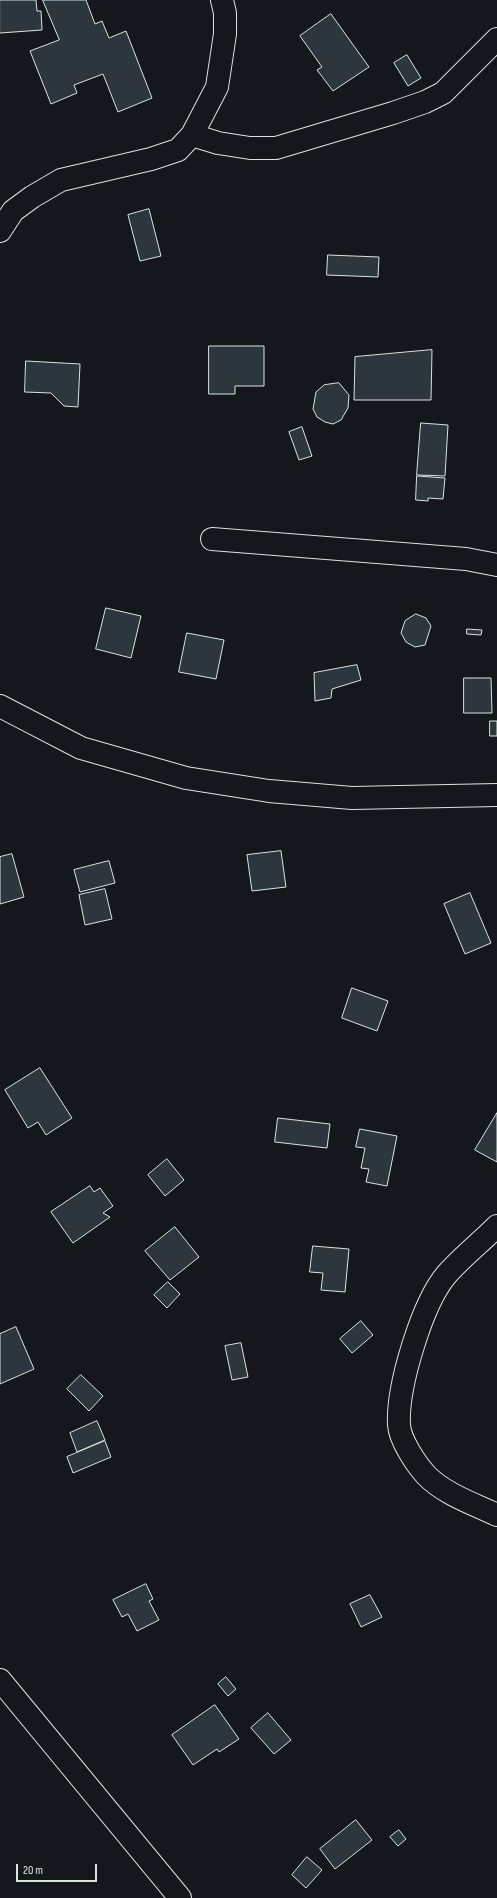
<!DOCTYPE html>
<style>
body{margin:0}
#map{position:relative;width:497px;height:1898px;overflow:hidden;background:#14181c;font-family:"Sofia Sans Condensed",sans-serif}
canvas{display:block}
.scale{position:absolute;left:16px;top:1864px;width:81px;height:18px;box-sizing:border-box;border:2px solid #d8e6dc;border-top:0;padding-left:5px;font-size:12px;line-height:14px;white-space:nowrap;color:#d8e6dc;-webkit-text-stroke:3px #14181c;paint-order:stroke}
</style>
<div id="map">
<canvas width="497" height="1898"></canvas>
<div class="scale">20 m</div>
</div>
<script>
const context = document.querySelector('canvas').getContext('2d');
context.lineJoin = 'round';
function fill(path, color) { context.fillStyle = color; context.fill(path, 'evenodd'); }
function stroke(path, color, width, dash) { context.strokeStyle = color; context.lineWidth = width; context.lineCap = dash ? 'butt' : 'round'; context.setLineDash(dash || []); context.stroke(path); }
const building = new Path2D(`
 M0 0H36L37 11H41L42 30 0 33Z
 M43 0H86L95 24 102 21 109 38 126 31 152 98 118 112 103 74 74 85 77 93 51 104 30 51 59 40Z
 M331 14 369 67 333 91 317 70 322 67 300 36Z
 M407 55 421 78 408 86 394 63Z
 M149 209 161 256 140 261 128 215Z
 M328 255 379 257 378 277 327 275Z
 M209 346H264V386H235V394H209Z
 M432 350 431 400H354L355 357Z
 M26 361 80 364 78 407 64 406 51 393 25 392Z
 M339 383 349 395 348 408 341 420 333 424 325 422 317 417 313 409 316 392 324 385Z
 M421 423 448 425 445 476 417 475Z
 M302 427 312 456 299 460 289 432Z
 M417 476 445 478 443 499 428 498V501L416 500Z
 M106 608 141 616 131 658 96 649Z
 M416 614 426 618 431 626 425 645 415 647 406 642 401 633 405 621Z
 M467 629 482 630 481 635 467 634Z
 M187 633 224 640 216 679 179 672Z
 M357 665 361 680 332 689 331 698 315 701 314 673Z
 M464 678H491L492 713H464Z
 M490 721H497V736H490Z
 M281 851 286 887 252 891 247 855Z
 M12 854 24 897 0 904V857Z
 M109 861 115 883 80 892 74 870Z
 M105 889 112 919 85 925 79 895Z
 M470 893 491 943 465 954 444 904Z
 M352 988 388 1001 377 1031 342 1018Z
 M40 1068 72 1118 46 1135 38 1122 28 1128 5 1090Z
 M497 1113V1162L475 1150Z
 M278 1118 330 1124 327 1148 275 1142Z
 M360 1129 397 1136 387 1186 366 1182 369 1169 361 1168 365 1148 356 1147Z
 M167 1159 184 1180 165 1196 148 1175Z
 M90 1186 94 1192 100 1188 113 1206 103 1213 110 1217 73 1243 51 1212Z
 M175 1227 199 1257 170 1280 145 1251Z
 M313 1246 349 1249 345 1292 321 1290 323 1273 310 1272Z
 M168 1282 180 1294 167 1308 154 1295Z
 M361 1321 373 1335 352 1353 340 1339Z
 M16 1327 34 1369 0 1384V1334Z
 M241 1343 248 1377 232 1380 225 1346Z
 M81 1375 103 1396 89 1411 67 1389Z
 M97 1421 105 1440 77 1452 70 1433Z
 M105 1441 111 1457 73 1473 67 1457Z
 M146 1584 153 1599 149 1601 159 1620 137 1631 128 1614 122 1617 113 1600Z
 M370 1595 382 1617 361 1627 350 1604Z
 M226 1677 236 1689 228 1696 218 1684Z
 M215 1705 239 1739 219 1752 217 1749 193 1765 172 1735Z
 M268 1713 291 1740 274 1754 251 1728Z
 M356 1820 372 1840 335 1869 320 1849Z
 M399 1830 406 1839 398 1846 390 1837Z
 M307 1857 322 1870 306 1888 292 1875Z`);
fill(building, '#2c363c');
stroke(building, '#d8e6dc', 1);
const street = new Path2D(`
 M192 135 218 143 250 148H276L393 113 425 102 443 93 497 39
 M0 231 13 211 32 197 61 180 151 159 178 150 192 135 217 87 225 34V13L222 0
 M212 539 466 559 497 565
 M0 706 81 748 186 778 269 791 352 798 497 795
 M497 1226C481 1242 462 1257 447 1274 422 1303 397 1387 399 1425 400 1440 416 1464 426 1475 444 1494 474 1504 497 1515`);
const secondary = new Path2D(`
 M0 1680 180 1898`);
stroke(street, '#d8e6dc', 24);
stroke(secondary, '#d8e6dc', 24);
stroke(street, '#14181c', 22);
stroke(secondary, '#14181c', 22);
</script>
